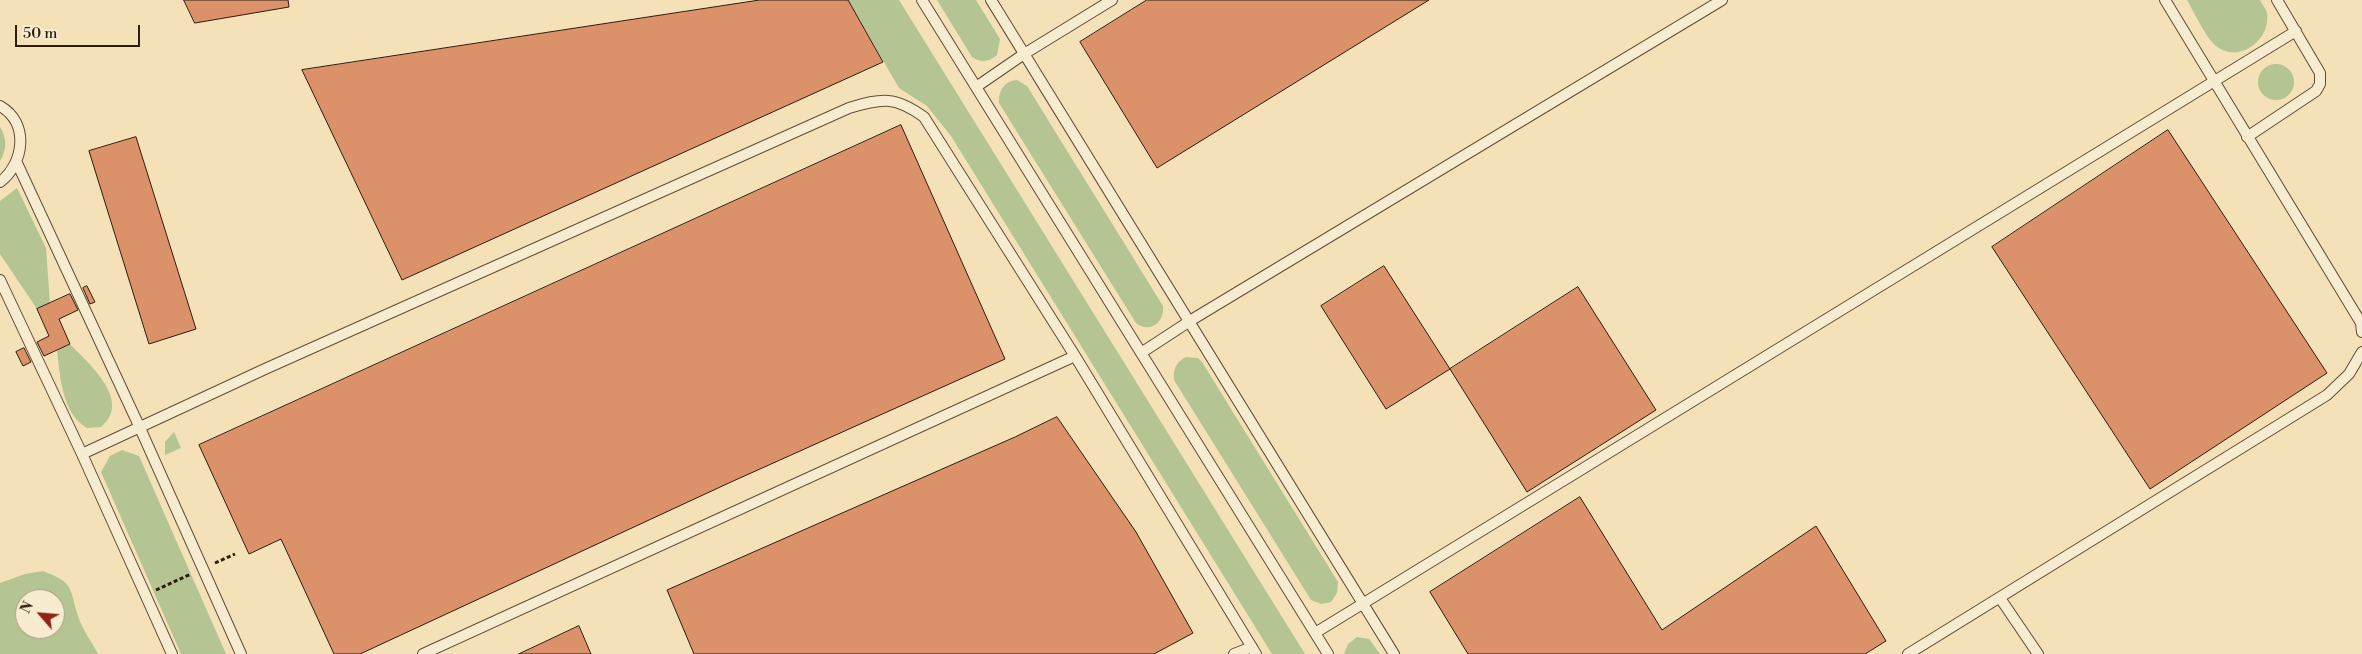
<!DOCTYPE html>
<style>
body{margin:0}
#map{position:relative;width:2362px;height:654px;overflow:hidden;background:#f4e1b7;font-family:"Libre Bodoni",serif}
canvas{display:block}
.north{position:absolute;left:15px;top:589px;width:50px;height:50px;box-sizing:border-box;background:#f8ecd0;border:1px solid #a79982;border-radius:50%;rotate:297deg;font-size:14px;font-weight:700;line-height:20px;text-align:center;color:#2e1c0c}
.north::after{content:'';display:block;margin:auto;width:18px;height:22px;background:#8f2418;clip-path:polygon(50% 0,100% 100%,50% 72%,0 100%)}
.scale{position:absolute;left:15px;top:25px;width:125px;height:22px;box-sizing:border-box;border:2px solid #2e1c0c;border-top:0;padding-left:6px;font-size:15px;line-height:18px;white-space:nowrap;color:#2e1c0c;-webkit-text-stroke:4px #f8ecd0;paint-order:stroke}
</style>
<div id="map">
<canvas width="2362" height="654"></canvas>
<div class="north">N</div>
<div class="scale">50 m</div>
</div>
<script>
const context = document.querySelector('canvas').getContext('2d');
context.lineJoin = 'round';
function fill(path, color) { context.fillStyle = color; context.fill(path, 'evenodd'); }
function stroke(path, color, width, dash) { context.strokeStyle = color; context.lineWidth = width; context.lineCap = dash ? 'butt' : 'round'; context.setLineDash(dash || []); context.stroke(path); }
fill(new Path2D(`
 M848 0H899L1305 654H1272L951 136 927 106 899 88Z
 M937 0H976L1000 39 997 55C989 62 981 63 972 57Z
 M2187 0H2260C2262 4 2266 9 2267 13 2271 41 2238 64 2216 46 2206 38 2194 12 2187 0Z
 M2258 82a18 18 0 1 1 36 0a18 18 0 1 1-36 0Z
 M1017 80 1027 86 1163 306C1165 322 1150 334 1136 323L999 103C998 91 1004 81 1017 80Z
 M0 127C7 138 7 150 0 161Z
 M17 188 46 248 50 304 37 309 0 254V201Z
 M70 344C89 364 133 401 101 427L87 428C62 414 60 376 57 350Z
 M1186 357 1198 358 1202 362 1338 582 1337 593 1331 602 1321 604 1311 600 1174 380C1173 369 1176 362 1186 357Z
 M174 432 181 448 165 455V442Z
 M122 450 139 456 226 654H181L101 472 110 456Z
 M43 571C75 583 69 588 78 616 82 629 92 642 98 654H0V583L25 574ZM25 599H55V629H25Z
 M1357 637 1369 639 1380 654H1344L1348 644Z`), '#b5c493');
const building = new Path2D(`
 M184 0H288L289 7 195 23Z
 M760 0H848L883 62 402 280 302 70Z
 M1147 0H1429L1157 168 1080 42Z
 M901 125 1005 359 731 482 360 654H334L281 539 249 554 199 445Z
 M2168 130 2327 373 2150 489 1992 247Z
 M136 137 196 329 149 344 89 151Z
 M1384 266 1450 369 1386 409 1321 306Z
 M87 286 95 302 90 304 83 288Z
 M1578 287 1656 410 1527 492 1450 369Z
 M70 294 78 310 59 319 70 344 44 356 37 342 49 336 37 309Z
 M24 348 31 362 23 366 16 352Z
 M1057 417 1136 532 1193 633 1154 654H694L667 590 1015 437Z
 M1580 497 1662 630 1816 526 1886 641 1865 654H1468L1430 592Z
 M579 626 591 654H519Z`);
fill(building, '#db926b');
stroke(building, '#2e1c0c', 1);
const lane = new Path2D(`
 M922 0 1328 654
 M991 0 1394 654
 M2165 0 2361 323 2362 332
 M976 87 1024 54 1112 0
 M0 106C30 123 24 164 0 182
 M2247 137 2316 91 2320 84V73L2277 0
 M17 163 140 428 241 654
 M0 280 82 454 172 654
 M1141 353 1193 319 1722 0
 M82 454 265 369 849 108C882 98 895 96 924 117L1075 356 1256 654
 M2000 598 2038 654
 M1315 633 2296 31
 M423 654 1075 356
 M1234 654 1252 647
 M1908 654 2327 395 2349 374 2362 352`);
stroke(lane, '#604d37', 12);
stroke(new Path2D(`
 M215 563 235 554
 M156 590 191 574`), '#2e1c0c', 3, [4, 2.5]);
stroke(lane, '#f8ecd0', 10);
</script>
